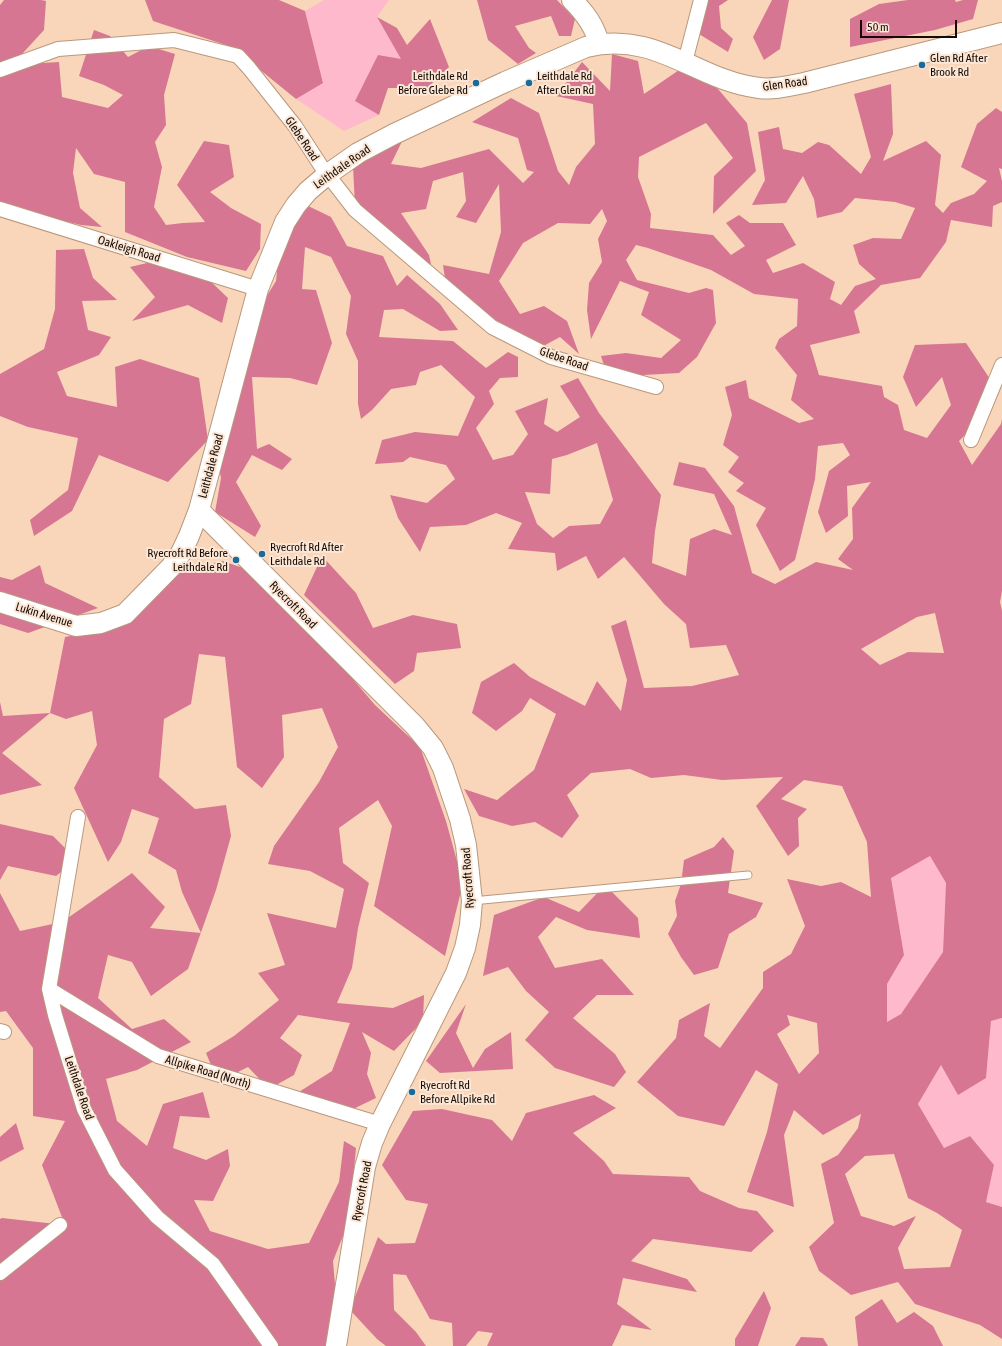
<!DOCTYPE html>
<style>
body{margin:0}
#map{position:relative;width:1002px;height:1346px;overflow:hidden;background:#f9d6b9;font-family:"Asap Condensed",sans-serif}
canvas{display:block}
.scale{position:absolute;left:860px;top:20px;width:97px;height:18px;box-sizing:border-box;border:2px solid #160b03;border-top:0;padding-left:5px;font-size:12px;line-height:14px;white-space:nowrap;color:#160b03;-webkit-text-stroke:3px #fce6d5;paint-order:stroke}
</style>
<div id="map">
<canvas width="1002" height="1346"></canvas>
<div class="scale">50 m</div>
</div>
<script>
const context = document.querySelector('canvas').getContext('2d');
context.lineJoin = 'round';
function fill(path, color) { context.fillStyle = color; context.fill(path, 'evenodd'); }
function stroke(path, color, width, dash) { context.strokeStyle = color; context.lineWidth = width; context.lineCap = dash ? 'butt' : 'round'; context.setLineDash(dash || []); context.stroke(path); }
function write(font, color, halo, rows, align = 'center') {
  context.font = font + ' "Asap Condensed",sans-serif'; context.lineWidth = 4; context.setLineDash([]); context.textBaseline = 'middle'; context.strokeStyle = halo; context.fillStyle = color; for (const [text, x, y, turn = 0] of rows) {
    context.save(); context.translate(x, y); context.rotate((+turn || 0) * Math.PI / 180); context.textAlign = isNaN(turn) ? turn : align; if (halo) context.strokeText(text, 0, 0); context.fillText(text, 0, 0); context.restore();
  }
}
fill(new Path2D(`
 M324 0H389L377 17 402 59 356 101 379 115 344 131 296 99 323 82 305 11Z
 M930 856 946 883 943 952 901 1014 887 1022V984L904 955 891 877Z
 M1002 1018V1207L986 1202 994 1165 970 1136 944 1148 918 1104 941 1065 986 1078 991 1021Z`), '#ffb9cc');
fill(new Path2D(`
 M4 0H41L46 1 44 30 12 65 59 62 62 97 108 108 123 95 104 85 79 76 94 30 110 36 128 57 149 46 175 54 164 95 166 125 155 142 162 167 154 207 166 225 183 223 205 222 177 185 204 141 229 145 234 177 210 192 231 208 261 224 260 249 246 271 187 257 125 232V182L94 174 76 148 73 173 80 208 102 227 81 225 0 206V5Z
 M145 0H279L305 11 323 83 296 99 232 47 153 21Z
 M477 0H557L575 19 571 36H559L551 16 515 26 529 48 536 53 518 64 488 40Z
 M704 0H728L719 6 721 28 733 39 728 52 699 34Z
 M772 0H789L780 49 764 60 753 37Z
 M908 0H955L956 2 963 0H978L973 19 935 30 850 47V19L879 4Z
 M377 17 397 28 407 45 430 19 449 67 427 88H388L379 115 355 101 378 55 401 59Z
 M612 54 638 61 644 94 682 68 718 89 747 123 756 171 713 214 714 176 733 158 706 123 639 157 638 177 651 214 650 228 713 235 731 255 745 246 726 223 739 215 750 223H783L796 245 766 260 773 273 803 263 835 282 830 299 841 305 855 286 876 279 859 264 853 245 873 238 901 239 915 208 895 202 855 198 842 212 817 218 814 199 803 176 786 203 752 205 765 180 758 132 779 127 783 149 802 153 818 142 829 145 861 174 871 157 854 94 891 84 893 134 883 161 926 141 941 155 935 205 943 213 951 203 974 194 987 181 961 167 977 124 996 108 1002 112V169L999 168 1002 181V202L993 206 992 227 951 220 946 242 920 278 881 285 854 311 860 333 810 345 819 375 882 386 884 397 898 405 904 430 927 438 951 405 942 377 916 407 903 377 915 345 966 343 996 388 988 412 959 441 972 465 1001 424 1002 419V591L1000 602 1002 611V1018L991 1021 986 1078 958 1095 941 1065 918 1104 944 1148 970 1136 994 1165 986 1202 1002 1207V1339L980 1325 915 1304 898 1282 851 1295 819 1271 809 1247 834 1223 821 1164 838 1155 858 1128 861 1114 823 1135 794 1110 784 1135 794 1207 747 1192 767 1132 778 1084 756 1070 724 1126 678 1116 637 1082 676 1038 679 1020 710 1003 704 1036 720 1048 763 988V972L791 954 805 926 787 879 821 886 841 882 871 897 867 842 842 786 804 780 781 799 807 809 798 818 799 846 788 856 756 806 783 777 722 780 684 775 651 778 630 769 591 773 567 795 579 816 562 838 535 822 512 826 479 816 464 789 497 800 534 770 556 714 530 698 522 711 496 731 472 713 481 682 514 663 530 677 585 706 597 681 621 711 627 680 611 626 626 620 644 688 692 686 739 675 726 645 690 648 686 624 664 604 624 557 598 579 586 556 557 571 555 553 508 549 522 523 496 513 466 525 430 527 420 552 398 518 390 495 427 503 455 479 446 465 410 457 403 462 375 464 382 440 415 432 458 436 475 397 441 365 420 372 416 385 391 389 372 410 361 419 358 404V361L346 334 351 296 331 257 305 247 302 289 316 290 332 343 317 385 290 378 252 377 257 449 269 444 292 459 282 470 252 455 236 482 261 526 255 537 215 512 221 478 218 462 257 312 276 281 280 244 304 204 331 217 347 246 383 256 397 286 407 275 440 304 458 330 440 331 403 309 384 310 379 337 453 341 486 368 508 352 518 357V377L500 378 489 391 494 404 476 428 493 460 513 455 528 434 515 411 548 398 544 424 557 432 580 417 560 386 578 378 599 413 661 495 655 531 652 563 686 576 690 539 714 529 732 535 714 494 673 485 679 462 705 468 734 506 752 573 775 584 816 562 853 570 838 559 853 539 852 508 871 482 847 486 848 516 826 533 818 512 829 471 850 455 843 443 818 446 815 479 795 560 780 571 756 525 766 508 736 491 744 483 728 472 739 457 723 445 732 415 725 387 746 380 749 398 799 423 814 419 791 400 797 375 775 348 779 339 797 326 798 299 754 294 711 270 648 248 636 245 626 260 637 280 689 293 706 288 713 290 716 323 697 357 679 373 608 377 601 356 626 353 661 358 681 340 641 315 649 292 620 281 591 339 587 310 589 283 602 262 598 239 607 221 602 209 590 224 558 223 523 243 499 281 520 314 544 306 567 321 579 354 560 337 536 350 494 329 469 301 448 300 443 265 489 274 501 232 499 184 476 223 456 217 466 201 463 172 433 181 426 209 401 213 429 255 434 278 355 206 353 166 407 131 391 164 421 168 489 149 523 183 534 172 527 170 518 138 472 122 511 98 539 113 558 171 569 185 576 167 595 144 593 104 556 96 582 62 610 91ZM597 443 613 500 600 524 569 526 553 538 537 524 525 492 550 494 552 459 567 455ZM935 613 944 653 908 652 880 665 861 649 917 617ZM930 856 946 883 943 952 901 1014 887 1022V984L904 955 891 878ZM787 1015 817 1023 819 1053 799 1074 777 1034 790 1025ZM894 1154 908 1198 937 1213 962 1230 950 1267 904 1269 898 1248 916 1216 894 1226 861 1216 845 1174 865 1156Z
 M84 249 93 278 117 300 82 301 88 330 111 337 99 355 57 372 67 396 117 407 115 367 140 359 199 378 208 440 168 482 99 455 72 511 34 536 30 520 68 490 78 438 28 427 0 416V374L44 349 55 309 56 250Z
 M164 259 206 277 228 298 222 323 188 305 132 321 155 297 130 267Z
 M322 556 356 593 373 628 413 615 457 624 461 648 417 653 414 671 395 684 304 595Z
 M222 561 280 580 289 604 375 705 420 747 446 821 463 883 445 956 374 906 392 826 378 800 339 828 343 863 369 883 358 928 352 968 337 1003 393 1008 424 995 423 1021 394 1051 362 1032 371 1053 367 1074 376 1098 353 1109 291 1097 332 1071 350 1023 298 1015 280 1038 302 1055 294 1075 269 1089 248 1067 218 1082 206 1053 234 1036 279 1000 258 973 285 965 267 913 336 928 344 889 310 871 268 864 274 846 319 782 338 747 322 708 282 715 284 757 262 788 237 767 225 657 199 654 191 704 164 719 159 777 195 809 226 805 231 836 216 890 188 969 151 996 132 962 108 955 98 998 132 1029 164 1019 191 1042 137 1070 106 1079 117 1121 147 1146 163 1104 203 1092 210 1118 180 1116 173 1148 206 1160 228 1149 230 1166 213 1201 194 1200 210 1231 268 1249 309 1243 339 1182 344 1141 356 1148 349 1221 333 1261 338 1320 326 1346H0V1219L2 1218 65 1225 42 1165 65 1121 33 1116V1048L6 1011 0 1012V893L20 931 62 922 132 873 165 907 150 928 201 933 182 892 176 870 148 853 159 818 132 809 121 842 108 862 74 788 97 745 92 711 66 719 50 713 2 753 42 785 0 795V702L3 716 50 713 65 637 121 625 176 568 189 569Z
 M40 565 45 583 98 608 28 633 0 624V577L12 580Z
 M0 824 53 836 77 860 56 876 8 866 0 880Z
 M723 837 734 851 728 893 763 903 756 917 729 934 718 968 694 975 681 957 668 934 677 916 675 901 681 884 684 860 714 847Z
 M605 885 638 918 640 938 587 930 556 917 538 937 555 968 602 959 634 995H597L573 1018 615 1054 626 1072 614 1087 555 1068 525 1040 549 1012 526 991 508 967 483 976 494 915 544 897 579 912Z
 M466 1004 456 1033 473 1068 485 1049 511 1032 513 1069 440 1073 426 1061Z
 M594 1095 616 1108 573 1133 604 1161 613 1174 689 1177 700 1191 739 1208 757 1211 774 1231 751 1252 653 1239 631 1261 687 1279 697 1292 623 1278 617 1304 652 1330 622 1325 612 1346H487L493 1333 478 1331 466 1346H453L452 1323 430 1319 406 1275 393 1274 394 1310 416 1332 426 1346H386L377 1339 350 1310 378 1237 386 1244 415 1243 428 1204 406 1200 382 1165 413 1111 442 1109 492 1120 512 1141 526 1113Z
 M16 1123 24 1149 0 1162V1137Z
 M764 1291 771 1308 758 1346H735V1339Z
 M882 1299 897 1323 914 1312 933 1326 943 1346H858L855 1317Z
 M801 1337 823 1338 828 1346H795Z`), '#d67693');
const lane = new Path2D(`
 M472 901 748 875`);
const street = new Path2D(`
 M685 62 701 0
 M0 70 58 49 174 40 238 56 249 68 295 126 321 166 355 210 492 327 551 357 656 387
 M0 209 258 289
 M971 440 1002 365
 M78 817 49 989 55 1015 84 1109 115 1170 157 1217 213 1264 271 1346
 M49 989 158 1056 380 1124
 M0 1031 4 1032
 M0 1273 60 1225`);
const secondary = new Path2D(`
 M572 0C585 13 595 26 599 44
 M199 510 415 726 433 748 443 768 460 819 466 845 472 901 470 925 465 948 456 973 380 1124 372 1143 365 1167 336 1346
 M0 602 76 626 101 623 125 614 171 567 181 553 189 536 199 510 258 289 285 222 296 205 308 191 328 174 358 153 394 134 505 82 586 47C657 30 695 80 759 88 774 90 789 86 804 83L1002 33`);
stroke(lane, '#b9987c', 9);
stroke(street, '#b9987c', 16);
stroke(secondary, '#b9987c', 22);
stroke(lane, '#fff', 7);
stroke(street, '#fff', 14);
stroke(secondary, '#fff', 20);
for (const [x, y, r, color] of [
 [922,65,4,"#196b9c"],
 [476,83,4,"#196b9c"],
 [529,83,4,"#196b9c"],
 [262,554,4,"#196b9c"],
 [236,560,4,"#196b9c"],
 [412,1092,4,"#196b9c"]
]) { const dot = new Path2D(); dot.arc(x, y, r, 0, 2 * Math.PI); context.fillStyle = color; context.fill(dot); stroke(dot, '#fce6d5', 1.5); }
write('12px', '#160b03', '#fce6d5', [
 ["Glen Rd After",930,58],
 ["Brook Rd",930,72],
 ["Leithdale Rd",468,76,"right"],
 ["Before Glebe Rd",468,90,"right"],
 ["Leithdale Rd",537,76],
 ["After Glen Rd",537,90],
 ["Ryecroft Rd After",270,547],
 ["Leithdale Rd",270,561],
 ["Ryecroft Rd Before",228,553,"right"],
 ["Leithdale Rd",228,567,"right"],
 ["Ryecroft Rd",420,1085],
 ["Before Allpike Rd",420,1099]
], 'left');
write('12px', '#160b03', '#fce6d5', [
 ["Glen Road",785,84,-8],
 ["Glebe Road",302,139,56],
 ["Leithdale Road",342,167,-35],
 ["Oakleigh Road",129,249,17],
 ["Glebe Road",564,359,19],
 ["Leithdale Road",211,466,-75],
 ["Ryecroft Road",293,605,45],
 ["Lukin Avenue",44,615,17],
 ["Ryecroft Road",468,878,-94],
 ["Allpike Road (North)",208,1072,17],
 ["Leithdale Road",79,1088,71],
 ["Ryecroft Road",362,1191,-79]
]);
</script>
